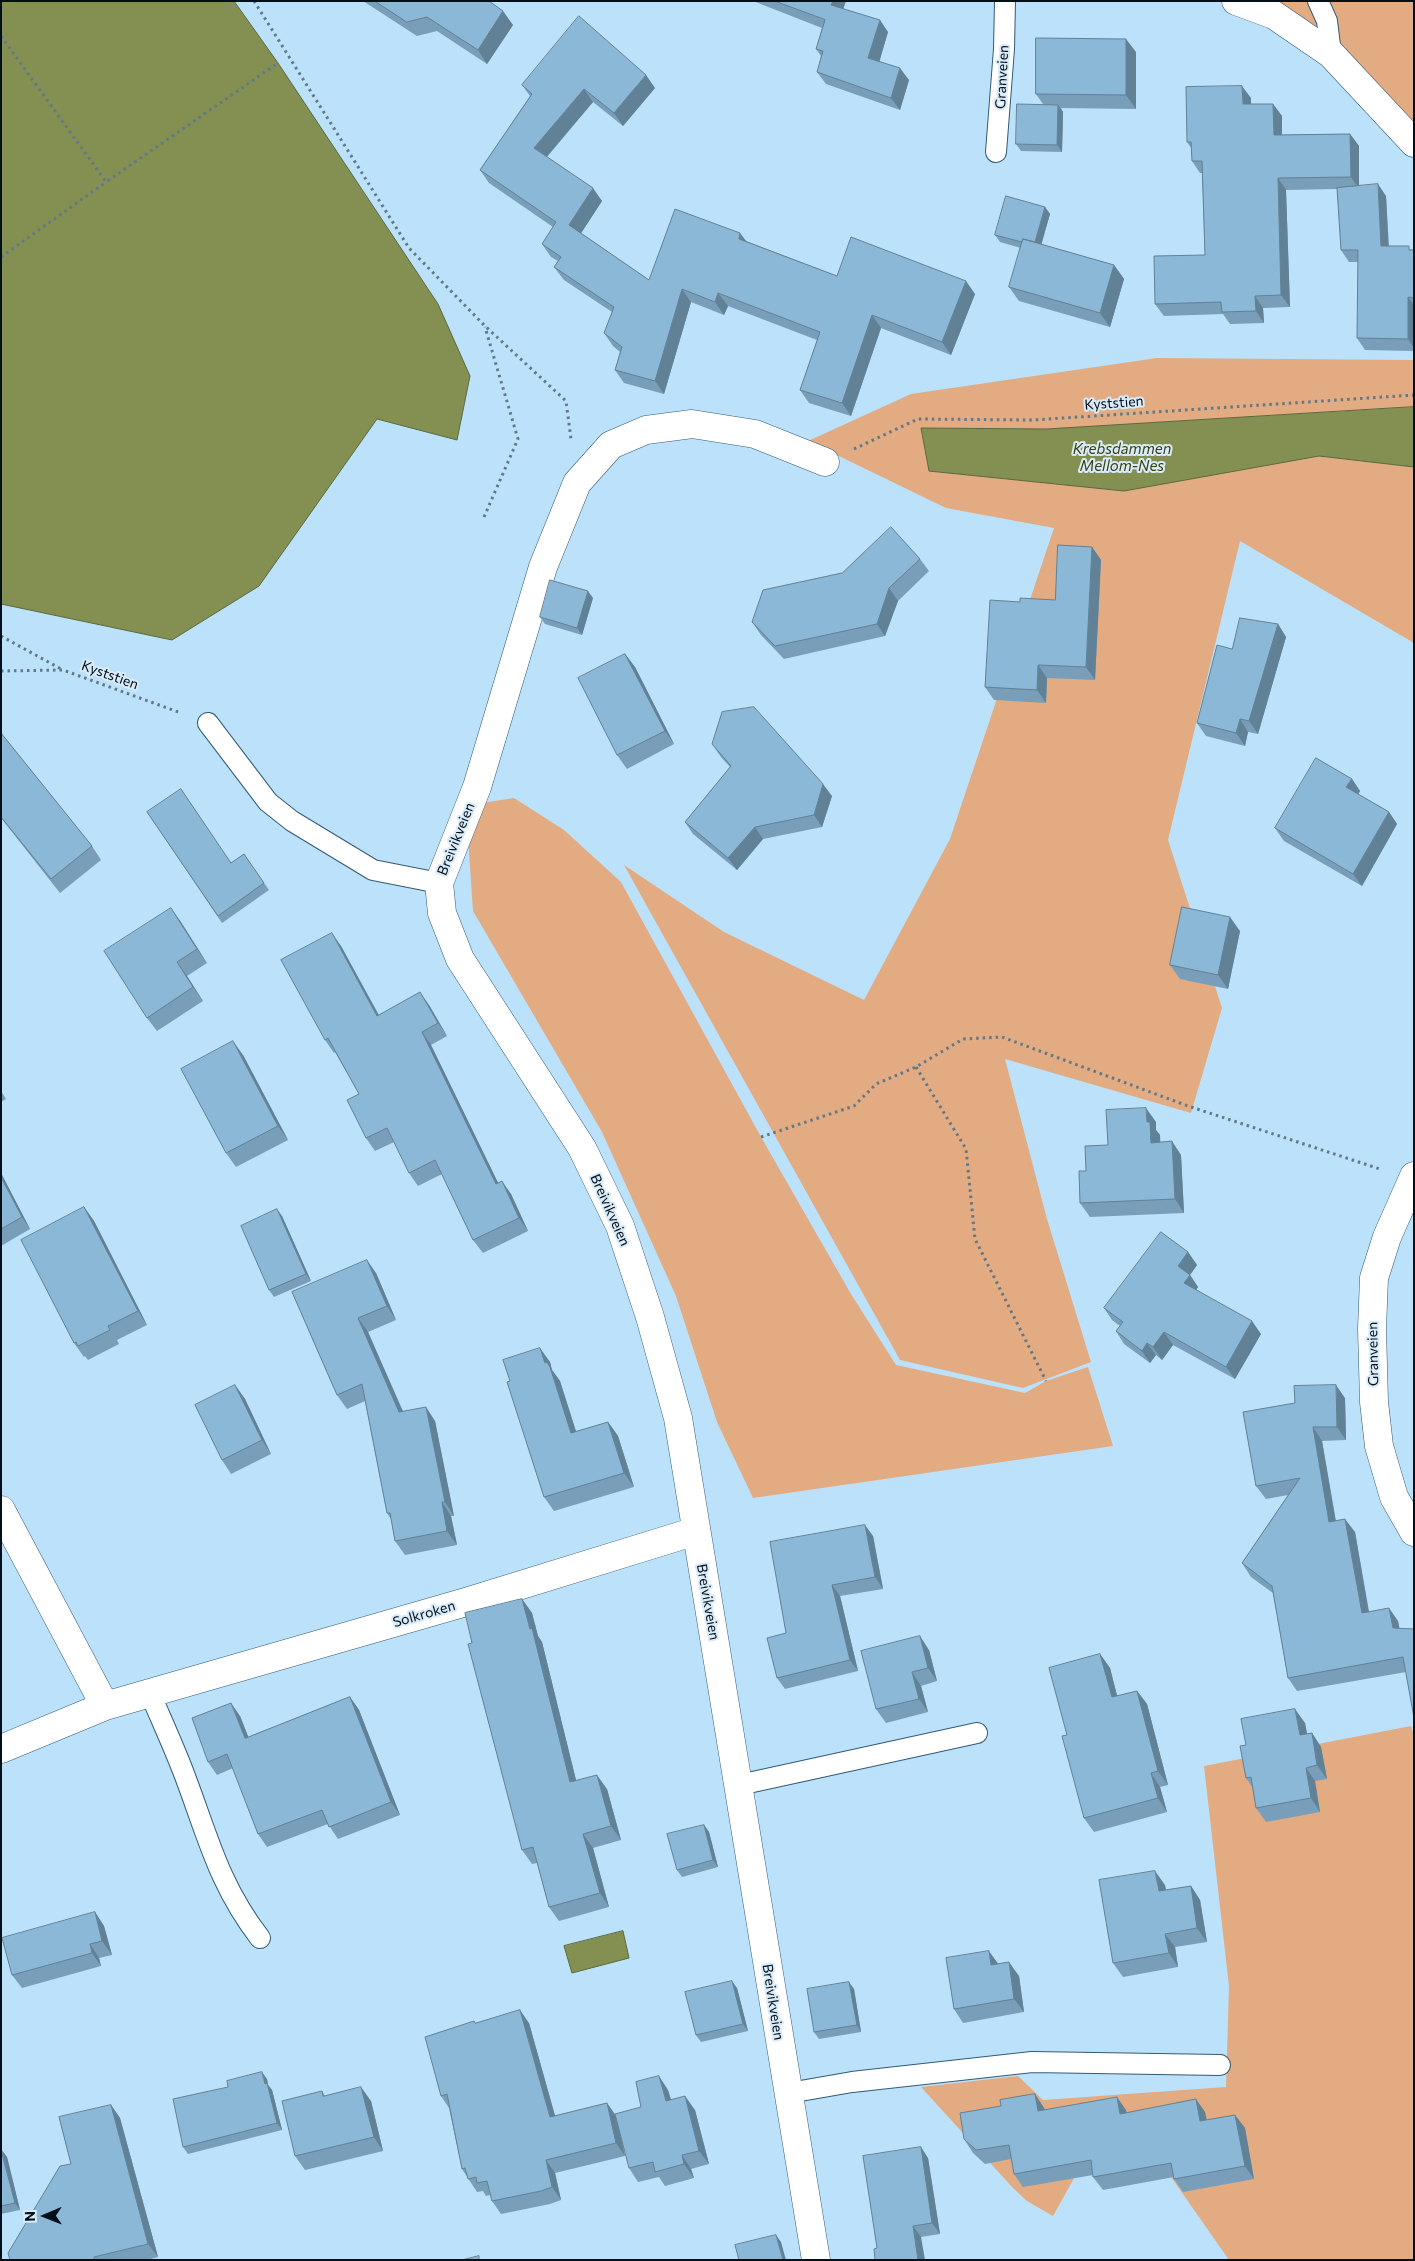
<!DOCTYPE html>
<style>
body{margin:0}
#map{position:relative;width:1415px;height:2261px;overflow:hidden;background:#bce1fa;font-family:Commissioner,sans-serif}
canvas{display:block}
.frame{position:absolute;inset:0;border:2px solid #010f19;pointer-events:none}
.north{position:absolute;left:20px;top:2191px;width:50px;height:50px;-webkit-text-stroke:4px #d9ebf8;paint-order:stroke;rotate:269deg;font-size:14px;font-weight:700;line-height:20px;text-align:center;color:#010f19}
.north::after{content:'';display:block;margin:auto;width:18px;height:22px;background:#010f19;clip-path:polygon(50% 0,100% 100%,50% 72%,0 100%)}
</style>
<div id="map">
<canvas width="1415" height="2261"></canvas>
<div class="frame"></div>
<div class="north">N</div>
</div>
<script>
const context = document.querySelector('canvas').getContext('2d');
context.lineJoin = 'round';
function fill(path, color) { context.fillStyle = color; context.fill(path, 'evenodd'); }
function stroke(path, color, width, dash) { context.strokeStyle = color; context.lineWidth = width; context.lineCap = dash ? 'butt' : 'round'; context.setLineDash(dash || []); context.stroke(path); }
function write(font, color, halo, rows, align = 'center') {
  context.font = font + ' Commissioner,sans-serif'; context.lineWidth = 4; context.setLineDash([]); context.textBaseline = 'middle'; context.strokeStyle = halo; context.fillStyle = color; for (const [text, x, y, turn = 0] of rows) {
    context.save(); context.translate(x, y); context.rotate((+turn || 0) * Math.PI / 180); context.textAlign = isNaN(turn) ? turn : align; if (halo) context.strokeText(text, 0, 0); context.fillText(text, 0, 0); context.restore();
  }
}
fill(new Path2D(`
 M1266 1H1414V144Z
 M1157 358 1414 360V643L1240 541 1168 840 1222 1008 1191 1113 1005 1059 1047 1219 1091 1362 1023 1388 900 1360 624 865 724 932 864 1000 950 839 1054 528 946 508 808 441 911 394Z
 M514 798 564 830 621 882 761 1137 851 1294 896 1365 1025 1393 1046 1381 1088 1367 1113 1446 753 1498 717 1422 676 1296 602 1132 473 911 468 837 482 803Z
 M1411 1726 1414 1735V2260H1229L1171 2177 1077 2173 1053 2216 1027 2201 1013 2188 921 2087 1018 2076 1043 2100 1226 2087 1229 1986 1204 1766Z`), '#e2ab82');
const water = new Path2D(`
 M1 1H234L278 63 438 304 470 376 457 440 377 419 259 586 172 640 1 604Z
 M1414 407V467L1319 456 1124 491 929 471 921 428 1046 429Z
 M623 1931 629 1958 572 1973 564 1946Z`);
fill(water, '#839051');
stroke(water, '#5c6940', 1);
const lane = new Path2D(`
 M1318 1 1327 21 1331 54
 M996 152 1004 49 1005 1
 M208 723 268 802 292 821 373 870 439 883
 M150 1693C161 1719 173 1745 183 1771 207 1833 218 1884 260 1938
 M739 1785 977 1733
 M789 2093 852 2082 1032 2062 1220 2065`);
const street = new Path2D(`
 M1236 1 1274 15 1331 54 1414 143
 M1414 1176 1387 1237 1374 1278 1372 1329 1374 1402 1379 1446 1394 1497 1414 1532
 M1 1510 105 1706
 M1 1749 105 1706 466 1602 696 1531
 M816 2260 678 1418 650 1317 620 1226 582 1148 460 959 442 913 439 883 477 787 543 567 577 483 611 445 646 430 692 424 755 434 825 462`);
stroke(lane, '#315b76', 22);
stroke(street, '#315b76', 29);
stroke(new Path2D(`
 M254 1 409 248 485 326 566 401 571 439
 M1 36 106 182 278 63
 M1 257 106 182
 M854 449 918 419 1033 420 1414 395
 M484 517 518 439 485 327
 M1 636 63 670
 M1 671 63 670 181 713
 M916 1067 966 1149 975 1239 1046 1381
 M761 1137 854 1106 876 1084 916 1067 963 1039 1002 1037 1188 1106 1380 1169`), '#5f788a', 3, [2.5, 4]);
stroke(lane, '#fff', 20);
stroke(street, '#fff', 28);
fill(new Path2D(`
 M363 1H489L513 25 487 64 437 31 417 36Z
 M753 1H846L843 9 888 32 879 61 909 80 900 110 826 84 817 72 821 56 816 49 822 28Z
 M1136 52V109L1061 108 1063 112 1062 152 1021 151 1016 144 1043 104 1036 94Z
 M522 85 655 88 623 126 593 102 547 157 602 201 581 233 649 280 746 241 837 276 975 294 951 355 881 328 851 416 809 403 800 390 817 340 728 306 724 315 691 302 664 394 624 383 615 370 620 352 613 346 604 333 612 312 564 280 554 267 558 261 551 257 542 244 553 227 489 183 480 170 530 96Z
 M1251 98V104H1273L1282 116V135L1350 134 1359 146V186L1386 196 1389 246 1414 250V351L1365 350 1357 338 1358 262H1349L1341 250 1337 189 1286 190 1290 307 1263 308 1264 323 1230 324 1223 314 1164 316 1155 304 1205 255 1202 173H1200L1192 161V149L1187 142Z
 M1045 207 1050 214 1041 244 1114 265 1124 279 1110 327 1019 301 1009 287 1021 248 1000 242 995 235Z
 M1092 547 1101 560 1095 680 1047 678 1046 703 994 700 985 687 1020 602 1055 600Z
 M920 559 929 571 898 601 885 636 784 659 761 635 752 622Z
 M593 598 582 635 545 624 540 617Z
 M1278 624 1286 637 1258 734 1248 732 1245 746 1206 736 1197 723 1232 649Z
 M625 654 635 667 674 744 627 769 617 755Z
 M1 733 92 846 101 860 60 893 1 818Z
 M712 744 832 796 822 827 763 839 737 870 693 834 685 822 730 767 721 757Z
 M1352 779 1360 791 1358 794 1389 812 1397 824 1362 886 1284 841 1275 828Z
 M147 812 232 863 244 854 269 890 222 923Z
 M171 908 207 963 187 976 203 1001 157 1031 147 1018Z
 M1240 931 1228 989 1180 979 1170 965Z
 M341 946 379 1015 429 1005 447 1036 431 1045 498 1183 511 1194 528 1231 483 1253 473 1240 442 1174 418 1186 409 1173 394 1142 375 1151 366 1138 359 1094 335 1052 334 1053 325 1040Z
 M243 1055 288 1140 236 1167 226 1153Z
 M1 1091 6 1099 1 1102Z
 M1156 1122V1130L1160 1135V1142L1181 1155 1184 1213 1090 1217 1080 1203 1086 1171 1108 1145Z
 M1 1173 30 1229 1 1246Z
 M84 1207 94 1221 147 1325 117 1340 119 1344 88 1360 85 1356 84 1357 74 1343Z
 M282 1216 311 1281 274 1297 269 1290Z
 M1188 1252 1197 1265 1190 1275 1198 1287 1196 1290 1261 1334 1235 1379 1173 1345 1162 1360 1156 1355 1150 1363 1124 1344 1116 1331 1120 1326 1112 1320 1104 1308Z
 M376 1273 396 1320 368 1332 403 1411 435 1421 454 1516H451L457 1545 405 1555 395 1541 391 1519 387 1513 365 1401 347 1409 337 1395 292 1292Z
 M550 1362 552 1370 560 1381 576 1432 608 1422 618 1436 634 1487 554 1511 544 1497 510 1381Z
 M235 1385 245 1399 271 1454 231 1474 222 1460Z
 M1345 1398 1346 1440 1322 1441 1336 1521 1355 1532 1369 1611 1398 1621 1406 1672 1297 1691 1288 1678 1273 1593 1251 1577 1242 1563 1288 1495 1266 1499 1256 1486 1243 1412Z
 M873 1536 883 1589 840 1596 858 1671 785 1689 777 1678 786 1633Z
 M522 1599 532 1613 538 1636 542 1642 576 1781 607 1789 621 1840 593 1848 609 1907 559 1921 549 1907 537 1863 532 1864 522 1850 472 1643Z
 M929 1650 937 1681 921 1686 928 1712 886 1723 876 1709Z
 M1100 1654 1110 1668 1117 1696 1137 1691 1147 1704 1168 1785 1160 1787 1167 1812 1094 1832 1084 1818 1067 1735Z
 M350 1697 359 1710 400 1815 338 1839 328 1824 267 1847 258 1834 233 1768 217 1775 208 1762 240 1716 248 1737Z
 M1305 1723 1307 1734 1312 1733 1321 1747 1327 1779 1315 1781 1320 1812 1266 1822 1256 1808 1253 1788 1246 1778V1745Z
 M704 1825 709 1832 718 1867 682 1877 677 1870Z
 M1165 1885 1166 1890 1191 1886 1200 1900 1207 1942 1175 1947 1178 1967 1123 1977 1113 1963Z
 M95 1912 104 1926 112 1955 99 1958 101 1966 22 1988 12 1975Z
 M998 1964 1019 1976 1024 2012 963 2023 954 2009Z
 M737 1988 748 2031 701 2042 696 2035Z
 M854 1989 861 2032 819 2039 814 2032Z
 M476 2023H529L555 2116 607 2103 616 2116 625 2156 555 2173 561 2200 550 2204 501 2214 492 2201 490 2195 486 2196 483 2191 477 2192 462 2169 449 2108 441 2096Z
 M267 2079 268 2085 272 2090 282 2130 188 2154 183 2147Z
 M668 2090 671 2100 695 2110 709 2164 691 2169 694 2178 665 2186 659 2177 638 2182 629 2168 641 2107Z
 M322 2091 325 2096 371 2101 383 2151 305 2170 295 2156Z
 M1035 2094 1044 2108 1045 2109 1126 2110 1127 2112H1205L1207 2120 1235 2115 1245 2128 1254 2179 1183 2192 1174 2179V2177L1103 2190 1093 2177V2175L1023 2187 1014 2174 1011 2159 985 2164 973 2153 964 2139 1001 2106Z
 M111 2105 120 2118 158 2257 147 2260H10L71 2164Z
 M1 2150 7 2157 20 2210 1 2214Z
 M928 2158 940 2234 921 2237 877 2248Z`), '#789eb9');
fill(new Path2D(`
 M833 1H846L840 18 831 5Z
 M503 11 513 25 487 64 478 50Z
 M880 20 888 32 877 70 868 58Z
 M1126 39 1136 52V109L1126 95Z
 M900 68 909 80 900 110 891 98Z
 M646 75 655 88 623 126 614 113Z
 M1242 86 1251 98V116L1243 104Z
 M584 89 593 102 543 161 534 148Z
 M1273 104 1282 116V148L1274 135Z
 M1058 105 1063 112 1062 152 1057 145Z
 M1350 134 1359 146V189L1351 177Z
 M1278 178 1286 190 1290 307 1281 295Z
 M1378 184 1386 196 1389 258 1381 246Z
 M593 188 602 201 578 238 569 225Z
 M1045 207 1050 214 1039 253 1034 246Z
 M740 233 750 246 739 239Z
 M1114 265 1124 279 1110 327 1100 313Z
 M966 281 975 294 951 355 942 342Z
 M682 289 691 302 664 394 655 381Z
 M718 293 728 306 724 315 715 302Z
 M1255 296 1263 308 1264 323 1256 311Z
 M1408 297 1414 305V348L1408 339Z
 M872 315 881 328 851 416 842 403Z
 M1092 547 1101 560 1095 680 1086 667Z
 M889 588 898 601 885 636 877 624Z
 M588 591 593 598 582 635 577 628Z
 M1278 624 1286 637 1258 734 1249 721Z
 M625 654 635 667 674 744 665 731Z
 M1038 665 1047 678 1046 703 1037 690Z
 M1240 719 1248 732 1245 746 1236 733Z
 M1352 779 1360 791 1355 800 1346 787Z
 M823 784 832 796 822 827 814 815Z
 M1389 812 1397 824 1362 886 1353 874Z
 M755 827 763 839 737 870 728 858Z
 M171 908 181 922 207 963 197 949Z
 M1230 917 1240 931 1228 989 1218 975Z
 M332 933 341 946 386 1029 377 1016Z
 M177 962 187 976 203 1001 193 987Z
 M420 992 429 1005 447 1036 438 1023Z
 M422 1032 431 1045 505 1197 496 1184Z
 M233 1041 243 1055 288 1140 278 1126Z
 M1146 1108 1156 1122V1130L1160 1135 1161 1157 1151 1143 1147 1122Z
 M1172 1141 1181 1155 1184 1213 1175 1199Z
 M1 1173 30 1229 22 1217 1 1177Z
 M502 1181 511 1194 528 1231 519 1218Z
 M84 1207 94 1221 147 1325 138 1311Z
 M277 1209 282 1216 311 1281 306 1274Z
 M1188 1252 1197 1265 1187 1279 1178 1266Z
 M367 1260 376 1273 396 1320 387 1306Z
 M1190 1275 1198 1287 1192 1296 1184 1283Z
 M358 1318 368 1332 409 1426 399 1412Z
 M1252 1321 1261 1334 1235 1379 1226 1367Z
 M1164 1332 1173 1345 1162 1360 1153 1347Z
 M1147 1343 1156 1355 1150 1363 1142 1351Z
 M540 1348 550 1362 552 1370 560 1381 581 1447 571 1433 545 1363Z
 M235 1385 245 1399 271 1454 262 1440Z
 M1336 1385 1345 1398 1346 1440 1337 1427Z
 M426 1407 435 1421 454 1516 445 1502Z
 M608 1422 618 1436 634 1487 624 1473Z
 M1313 1427 1322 1441 1338 1535 1329 1522Z
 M442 1502 451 1516 457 1545 447 1531Z
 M1345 1519 1355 1532 1371 1626 1362 1613Z
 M865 1525 873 1536 883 1589 875 1577Z
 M832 1585 840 1596 858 1671 850 1660Z
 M522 1599 532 1613 538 1636 542 1642 580 1796 570 1782Z
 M1389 1608 1398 1621 1402 1641 1393 1628Z
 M920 1636 929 1650 937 1681 928 1668Z
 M1100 1654 1110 1668 1121 1711 1112 1697Z
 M912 1672 921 1686 928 1712 919 1699Z
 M1137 1691 1147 1704 1168 1785 1158 1771Z
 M350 1697 359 1710 400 1815 391 1802Z
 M231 1703 240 1716 254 1751 245 1738Z
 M1295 1709 1305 1723 1310 1749 1300 1735Z
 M1312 1733 1321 1747 1327 1779 1317 1765Z
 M1306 1768 1315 1781 1320 1812 1311 1798Z
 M1151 1773 1160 1787 1167 1812 1158 1798Z
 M597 1775 607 1789 621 1840 611 1826Z
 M704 1825 709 1832 718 1867 713 1860Z
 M583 1834 593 1848 609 1907 600 1893Z
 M1155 1871 1165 1885 1168 1905 1159 1891Z
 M1191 1886 1200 1900 1207 1942 1197 1928Z
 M95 1912 104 1926 112 1955 102 1941Z
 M1165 1934 1175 1947 1178 1967 1169 1953Z
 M90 1944 99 1958 101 1966 92 1953Z
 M989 1951 999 1965H991Z
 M1009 1962 1019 1976 1024 2012 1014 1999Z
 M732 1981 737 1988 748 2031 743 2024Z
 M849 1982 854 1989 861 2032 857 2025Z
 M520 2010 529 2023 559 2130 550 2117Z
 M262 2072 267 2079 268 2085 272 2090 282 2130 277 2123 265 2084Z
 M659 2076 668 2090 676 2115 666 2101Z
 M361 2087 371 2101 383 2151 374 2137Z
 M1035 2094 1044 2108 1047 2124 1038 2111Z
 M685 2096 695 2110 709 2164 699 2151Z
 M1117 2097 1126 2110 1129 2127 1120 2114Z
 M1196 2099 1205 2112 1209 2135 1200 2121Z
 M607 2103 616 2116 625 2156 616 2143Z
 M111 2105 120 2118 158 2257 148 2244Z
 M1235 2115 1245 2128 1254 2179 1245 2166Z
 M921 2147 928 2158 940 2234 932 2223Z
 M2 2150 7 2157 20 2210 15 2203Z
 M682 2155 691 2169 694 2178 684 2164Z
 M546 2160 555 2173 561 2200 552 2187Z
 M913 2226 921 2237 925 2260H918Z
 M776 2235 781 2242 786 2260H783Z`), '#618196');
const building = new Path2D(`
 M375 1H489L503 11 478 50 427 17 407 22Z
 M775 1H833L831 5 880 20 868 58 900 68 891 98 817 72 823 51 816 49 825 20Z
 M579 16 646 75 614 113 584 89 534 148 593 188 569 225 649 280 675 209 740 233 739 239 837 276 851 237 966 281 942 342 872 315 842 403 800 390 820 332 718 293 715 302 682 289 655 381 615 370 622 347 604 333 614 307 554 267 561 257 542 244 556 222 480 170 532 94 522 85Z
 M1036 38 1126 39V95L1036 94Z
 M1242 86 1243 104H1273L1274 135 1350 134 1351 177 1278 178 1281 295 1255 296 1256 311 1222 312 1221 302 1155 304 1154 256 1205 255 1202 161H1192L1191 142H1187L1186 87Z
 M1017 104 1058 105 1057 145 1016 144Z
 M1378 184 1381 246H1409V250H1414V298L1408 297V339L1357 338 1358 250H1341L1337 188Z
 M1006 196 1045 207 1035 242 1023 239 1022 242 995 235Z
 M1023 239 1114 265 1100 313 1009 287Z
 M891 527 920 559 889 588 877 624 775 646 752 622 763 590 842 573Z
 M1058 545 1092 547 1086 667 1038 665 1037 690 985 687 990 600 1020 602V598L1055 600Z
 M550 580 588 591 577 628 540 617Z
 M1240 618 1278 624 1249 721 1240 719 1236 733 1197 723 1217 645 1232 649Z
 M625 654 665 731 617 755 578 678Z
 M754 707 823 784 814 815 755 827 728 858 685 822 731 766 712 744 722 712Z
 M1 733 92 846 51 879 1 817Z
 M1316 758 1352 779 1346 787 1389 812 1353 874 1275 828Z
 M181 789 231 863 244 854 264 883 218 916 147 812Z
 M1182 907 1230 917 1218 975 1170 965Z
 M171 908 197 949 177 962 193 987 147 1018 104 951Z
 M332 933 377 1016 420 992 438 1023 422 1032 496 1184 502 1181 519 1218 473 1240 435 1160 409 1173 387 1128 366 1138 347 1100 359 1094 328 1038 325 1040 281 960Z
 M233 1041 278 1126 226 1153 181 1069Z
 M1146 1108 1147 1122H1150L1151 1143 1172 1141 1175 1199 1080 1203 1079 1171H1086L1085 1146 1108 1145 1106 1110Z
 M1 1177 22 1217 1 1229Z
 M84 1207 138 1311 108 1326 110 1330 78 1346 76 1342 74 1343 21 1240Z
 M277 1209 306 1274 269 1290 241 1226Z
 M1161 1232 1188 1252 1178 1266 1190 1275 1184 1283 1252 1321 1226 1367 1164 1332 1153 1347 1147 1343 1142 1351 1116 1331 1123 1322 1104 1308Z
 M367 1260 387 1306 358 1318 399 1412 426 1407 445 1502H442L447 1531 395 1541 390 1513H387L362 1384 337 1395 292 1292Z
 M540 1348 545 1363 547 1362 550 1367 571 1433 608 1422 624 1473 544 1497 507 1382 510 1381 503 1360Z
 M235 1385 262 1440 222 1460 195 1405Z
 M1336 1385 1337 1427H1313L1329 1522 1345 1519 1362 1613 1389 1608 1393 1628 1414 1629V1718L1403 1657 1288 1678 1272 1586 1242 1563 1300 1478 1256 1486 1243 1412 1295 1403 1294 1386Z
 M865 1525 875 1577 832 1585 850 1660 777 1678 767 1638 786 1633 770 1542Z
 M522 1599 530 1629 532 1628 570 1782 597 1775 611 1826 583 1834 600 1893 549 1907 533 1847 522 1850 468 1644 472 1643 465 1613Z
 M920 1636 928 1668 912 1672 919 1699 876 1709 861 1651Z
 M1100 1654 1112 1697 1137 1691 1158 1771 1151 1773 1158 1798 1084 1818 1062 1736 1067 1735 1049 1668Z
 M350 1697 391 1802 329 1827 322 1810 258 1834 227 1754 208 1762 192 1718 231 1703 245 1738Z
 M1295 1709 1300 1735 1312 1733 1317 1765 1306 1768 1311 1798 1256 1808 1251 1777 1246 1778 1240 1746 1246 1745 1241 1719Z
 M704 1825 713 1860 677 1870 667 1834Z
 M1155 1871 1159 1891 1191 1886 1197 1928 1165 1934 1169 1953 1113 1963 1099 1880Z
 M95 1912 102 1941 90 1944 92 1953 12 1975 2 1938Z
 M989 1951 991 1965 1009 1962 1014 1999 954 2009 946 1958Z
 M732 1981 743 2024 696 2035 685 1992Z
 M849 1982 857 2025 814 2032 807 1989Z
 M520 2010 550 2117 607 2103 616 2143 546 2160 552 2187 541 2191 492 2201 487 2181 477 2183 476 2177 468 2179 465 2168 462 2169 447 2094 441 2096 425 2037 474 2021 475 2023Z
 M262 2072 265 2084 267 2083 277 2123 183 2147 173 2099 228 2087 227 2081Z
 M659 2076 666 2101 685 2096 699 2151 682 2155 684 2164 655 2172 653 2162 629 2168 615 2114 641 2107 636 2082Z
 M361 2087 374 2137 295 2156 282 2101 322 2091 323 2096Z
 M1035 2094 1038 2111 1117 2097 1120 2114 1196 2099 1200 2121 1235 2115 1245 2166 1174 2179 1171 2163 1093 2177 1091 2160 1014 2174 1009 2145 976 2150 964 2139 960 2113 1001 2106 1000 2100Z
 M111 2105 148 2244 94 2257V2260H10L8 2253 60 2166 71 2164 59 2117Z
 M921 2147 932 2223 913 2226 918 2260H875L874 2249 877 2248 863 2156Z
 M1 2150 15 2203 1 2206Z
 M776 2235 783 2260H739L735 2245Z
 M479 2256V2260H462Z`);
fill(building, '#8bb8d7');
stroke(building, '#618196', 1);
write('14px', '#010f19', '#d9ebf8', [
 ["Granveien",1002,77,-87],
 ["Kyststien",1114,403,-4],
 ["Kyststien",110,675,20],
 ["Breivikveien",456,839,-68],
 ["Breivikveien",610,1210,66],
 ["Granveien",1373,1354,-91],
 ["Breivikveien",708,1602,80],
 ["Solkroken",424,1614,-16],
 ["Breivikveien",773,2002,81]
]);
write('italic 15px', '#37400e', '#d9ebf8', [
 ["Krebsdammen",1122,449],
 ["Mellom-Nes",1122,466]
]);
</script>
